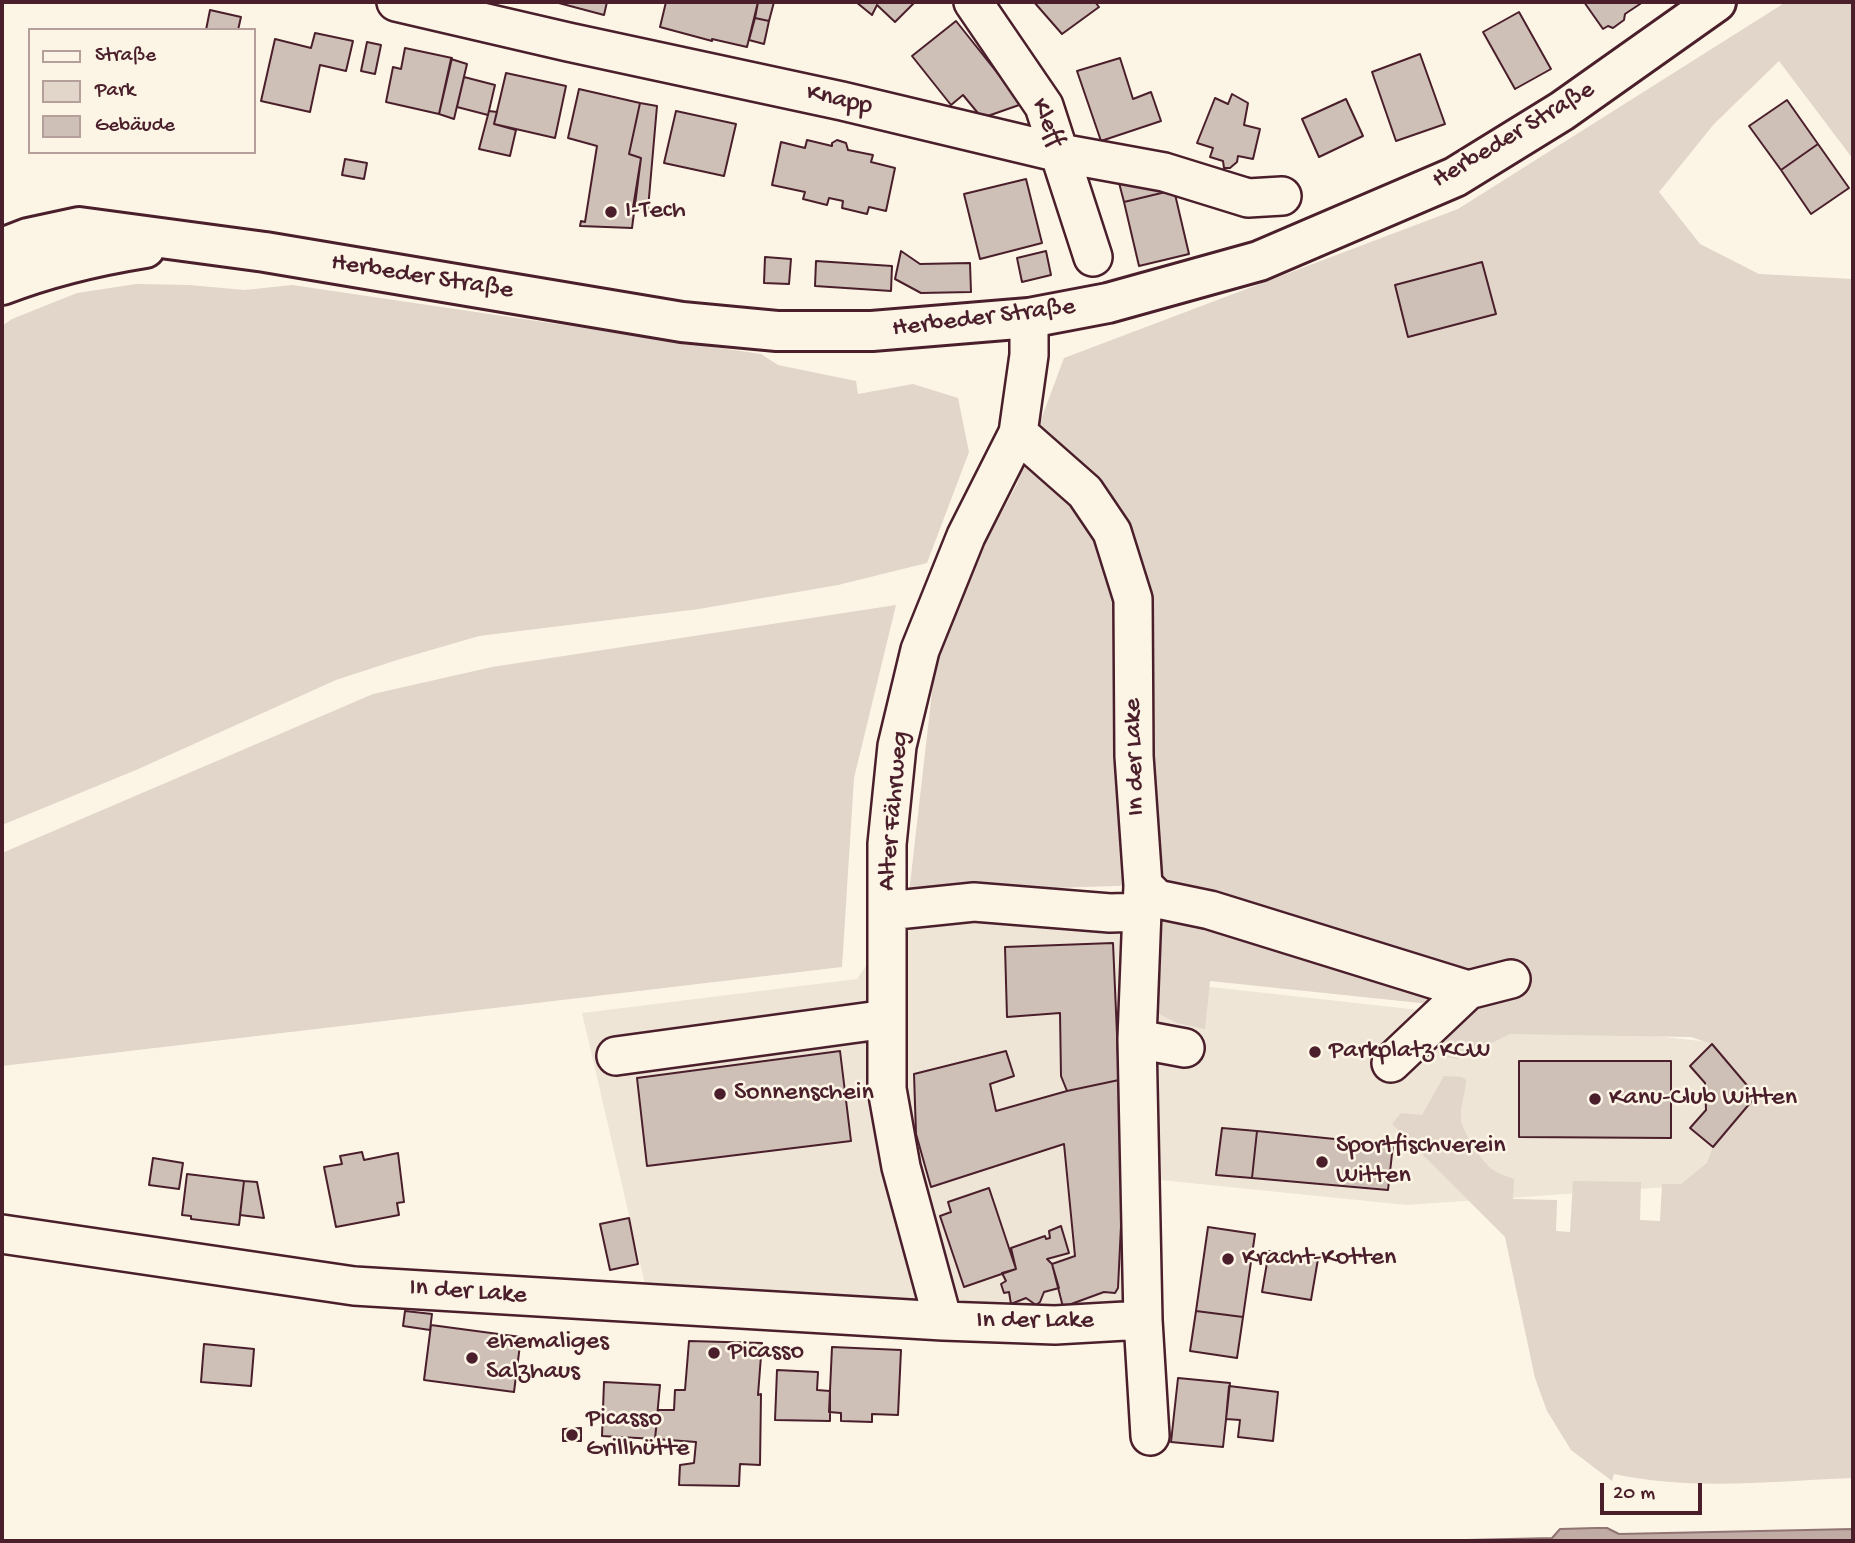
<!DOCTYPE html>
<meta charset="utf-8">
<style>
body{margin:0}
#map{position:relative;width:1855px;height:1543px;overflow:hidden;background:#fcf5e5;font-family:"Gochi Hand",sans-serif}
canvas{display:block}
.frame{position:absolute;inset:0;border:4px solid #4a1f2b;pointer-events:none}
.legend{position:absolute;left:28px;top:28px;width:228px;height:126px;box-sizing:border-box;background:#fcf5e5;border:2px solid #b59f9b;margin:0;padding:9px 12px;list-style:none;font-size:21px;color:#4a1f2b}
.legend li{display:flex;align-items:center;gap:14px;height:35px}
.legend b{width:35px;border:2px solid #b59f9b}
.scale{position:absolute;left:1600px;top:1483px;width:102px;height:32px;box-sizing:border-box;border:4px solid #4a1f2b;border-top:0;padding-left:9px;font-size:21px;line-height:24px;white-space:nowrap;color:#4a1f2b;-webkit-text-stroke:5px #fcf5e5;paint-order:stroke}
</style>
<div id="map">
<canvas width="1855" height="1543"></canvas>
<div class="frame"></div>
<ul class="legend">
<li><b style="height:9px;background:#fcf5e5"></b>Straße</li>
<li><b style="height:19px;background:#e2d5ca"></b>Park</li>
<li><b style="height:19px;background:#cfc0b7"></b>Gebäude</li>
</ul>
<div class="scale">20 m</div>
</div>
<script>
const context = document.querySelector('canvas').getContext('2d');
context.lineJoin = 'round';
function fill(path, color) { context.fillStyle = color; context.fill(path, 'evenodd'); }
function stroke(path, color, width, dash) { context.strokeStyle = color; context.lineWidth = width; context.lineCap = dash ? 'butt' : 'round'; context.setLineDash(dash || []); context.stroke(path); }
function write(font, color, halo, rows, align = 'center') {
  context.font = font + ' "Gochi Hand",sans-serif'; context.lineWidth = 5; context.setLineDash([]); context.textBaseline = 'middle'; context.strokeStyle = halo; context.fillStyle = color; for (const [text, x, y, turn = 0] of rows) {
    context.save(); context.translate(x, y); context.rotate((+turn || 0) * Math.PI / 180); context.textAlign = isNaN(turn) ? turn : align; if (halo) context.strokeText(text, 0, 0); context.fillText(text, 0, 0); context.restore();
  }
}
fill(new Path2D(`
 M1129 893V978L1746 1046 1770 1097 1698 1185 1406 1205 1131 1177 1133 1291 1099 1319 941 1309 645 1284 582 1013 857 979 912 899Z`), '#eee5d7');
fill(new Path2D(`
 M1786 2H1853V159L1779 61 1714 124 1659 192 1700 244 1759 274 1853 279V1478C1775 1481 1691 1491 1614 1474L1612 1481 1571 1450 1547 1411 1535 1378 1505 1237 1392 1124 1401 1113 1422 1115 1444 1076 1462 1077 1466 1080C1466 1091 1460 1106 1461 1119 1461 1130 1483 1163 1493 1170 1499 1174 1507 1176 1514 1179L1513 1199 1557 1200 1556 1231 1570 1232 1573 1181 1641 1182 1640 1220 1660 1221 1662 1184H1681L1707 1163 1713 1147 1756 1096 1712 1044 1691 1037 1510 1034 1459 1059 1446 1057 1447 1034 1430 1004 1210 981 1205 1029 1177 1023 1155 1012 1152 935 1165 910 1143 885 909 893 936 657 978 556 1017 484 1064 358 1458 209Z
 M136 284 189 285 245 290 292 285 761 354 778 365 856 381 858 394 913 384 958 398 969 452 927 563 838 585 699 609 479 636 400 659 336 680 136 770 2 825V326L12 319 77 293Z
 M896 605 854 778 842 967 2 1066V853L373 694 492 667Z`), '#e2d5ca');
const water = new Path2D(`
 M1596 1528H1607L1619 1534 1853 1529V1541H1424L1552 1538 1560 1529Z`);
fill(water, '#c0aca5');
stroke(water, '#917474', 2);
const building = new Path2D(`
 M555 2H607L604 15Z
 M666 2H758L747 47 712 39V41L660 27Z
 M758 2H774L769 21 755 18Z
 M856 2H915L895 22 877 5 872 15Z
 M1034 2H1095L1099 7 1062 34Z
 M1584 2H1643L1625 14 1624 20 1613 28 1608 26 1603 29Z
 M210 10 241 17 238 30H206Z
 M1519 12 1551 69 1515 89 1483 32Z
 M755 18 769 21 764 44 749 40Z
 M956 21 999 75 1022 104 982 118 963 95 951 105 912 56Z
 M315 33 353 41 346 71 320 65 310 112 261 101 275 39 311 48Z
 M367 42 381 45 375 74 361 71Z
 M405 48 452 58 439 114 386 102 393 67 401 69Z
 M1420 54 1445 124 1396 141 1372 72Z
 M1120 58 1133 99 1151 92 1161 121 1101 141 1077 71Z
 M451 59 467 64 454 119 439 114Z
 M506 73 566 86 555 138 494 124Z
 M464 77 495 85 488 115 457 107Z
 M579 89 640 103 629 154 641 158 632 228 580 226 581 221 585 222 597 146 568 138Z
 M1232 94 1248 103 1244 125 1260 129 1253 159 1238 156 1237 162 1230 168H1224L1223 161 1210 157 1213 148 1197 143 1215 98 1228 104Z
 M1346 99 1363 136 1319 157 1302 119Z
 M1787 100 1818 144 1781 170 1749 126Z
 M640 103 657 106 648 209 633 208 641 158 629 154Z
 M489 111 497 112 494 124 516 130 510 156 479 149Z
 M676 111 736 124 724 176 664 163Z
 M807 140 832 146V143L837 140 846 143 848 150 873 155 871 162 895 168 886 211 869 207 867 214 842 208 843 201 829 198 827 205 803 199 805 192 772 185 781 142 805 148Z
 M1818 144 1849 188 1811 214 1781 170Z
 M345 159 367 163 364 179 342 175Z
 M1117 175 1174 190 1124 202Z
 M1026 179 1042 243 980 259 964 194Z
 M1174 190 1189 254 1139 266 1124 202Z
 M901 251 920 264 970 263 971 292 921 293 895 279Z
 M1046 251 1051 275 1022 282 1017 258Z
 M765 257 791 259 789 284 764 283Z
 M816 261 892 266 891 291 815 286Z
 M1482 262 1496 314 1408 337 1395 285Z
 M1113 943 1119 1080 1067 1091 1061 1076 1060 1013 1007 1017 1005 947Z
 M1712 1044 1756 1096 1713 1147 1690 1128 1706 1110 1705 1083 1690 1066Z
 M840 1051 851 1141 647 1166 637 1078Z
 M1006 1051 1014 1076 990 1084 996 1111 1067 1091 1119 1080 1122 1205 1118 1288 1115 1293 1104 1292 1063 1307 1052 1264 1075 1256 1064 1144 931 1187 916 1134 914 1074Z
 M1519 1061H1671V1138L1519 1137Z
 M1222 1128 1257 1131 1252 1178 1216 1175Z
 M1257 1131 1393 1145 1388 1190 1252 1178Z
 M362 1152 364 1160 398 1153 404 1202 397 1203 399 1215 336 1227 324 1167 342 1164 340 1156Z
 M153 1158 183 1163 179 1189 149 1185Z
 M187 1174 244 1181 239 1225 191 1219V1216L182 1215Z
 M244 1181 257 1182 264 1218 240 1215Z
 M989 1188 1016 1269 964 1287 940 1216 951 1212 948 1202Z
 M629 1218 638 1264 610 1270 600 1224Z
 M1061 1226 1069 1253 1047 1259 1052 1264 1059 1288 1044 1292 1040 1302 1036 1305 1026 1298 1011 1304 1009 1292 1004 1293 1001 1284 1006 1281 1002 1273 1016 1269 1011 1248 1045 1236 1046 1239 1050 1238 1049 1231Z
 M1208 1227 1255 1234 1243 1317 1196 1311Z
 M1269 1251 1318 1259 1311 1300 1262 1292Z
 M405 1311 432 1314 430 1330 403 1326Z
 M1196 1311 1243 1317 1237 1358 1190 1351Z
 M431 1325 521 1337 514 1392 424 1380Z
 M689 1341 762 1343 758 1395 761 1394 760 1465 740 1464 739 1486 679 1485 680 1465 694 1463 696 1442 655 1439 658 1410H674L675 1390H685Z
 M204 1344 254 1349 251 1386 201 1382Z
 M832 1347 901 1350 898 1415 872 1414V1422L841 1421V1413L829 1412Z
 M777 1370 818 1372 817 1390 830 1391V1421L775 1420Z
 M1178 1378 1230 1383 1223 1447 1171 1442Z
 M604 1382 660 1385 655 1439 602 1436Z
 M1229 1386 1278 1392 1273 1441 1238 1437 1240 1420 1226 1419Z
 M581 1428V1441H563V1429Z`);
fill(building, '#cfc0b7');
stroke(building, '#4a1f2b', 2);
const minor = new Path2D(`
 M396 2 568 42 842 101 1060 153 1164 172 1248 198 1282 196
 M973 2 1044 106 1093 257
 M1143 885 1157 899 1210 910 1468 990 1511 979
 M887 911 974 902 1110 913 1142 912
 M1137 1039 1185 1048
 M616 1056 887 1019
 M1391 1063 1468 990
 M2 1234 354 1286 943 1321 1055 1325 1143 1320 1137 1039 1143 885 1134 756 1133 599 1112 532 1085 492 1018 433
 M1143 1320 1150 1436
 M943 1321 901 1167 887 1089V844L897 746 920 650 966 536 1018 433 1029 355V318`);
const major = new Path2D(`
 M2 248 28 238 79 227 265 252 682 322 777 331H872L1029 318 1108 303 1259 261 1455 177 1562 111 1716 2
 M2 285C49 267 95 256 145 248`);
stroke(minor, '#4a1f2b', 42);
stroke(major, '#4a1f2b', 44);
stroke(minor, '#fcf5e5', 37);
stroke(major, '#fcf5e5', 38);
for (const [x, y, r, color] of [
 [611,212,7,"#4a1f2b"],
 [1315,1052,7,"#4a1f2b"],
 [720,1094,7,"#4a1f2b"],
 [1595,1099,7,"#4a1f2b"],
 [1322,1162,7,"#4a1f2b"],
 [1228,1259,7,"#4a1f2b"],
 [714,1353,7,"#4a1f2b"],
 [472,1358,7,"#4a1f2b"],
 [572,1435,7,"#4a1f2b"]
]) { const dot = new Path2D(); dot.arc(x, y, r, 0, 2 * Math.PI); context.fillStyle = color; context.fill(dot); stroke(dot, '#fcf5e5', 2.5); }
write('26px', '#4a1f2b', '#fcf5e5', [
 ["Knapp",839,101,13],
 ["Kleff",1046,123,67],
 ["Herbeder Straße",1514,136,-31],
 ["Herbeder Straße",422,278,9],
 ["Herbeder Straße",984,319,-7],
 ["In der Lake",1136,757,-92],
 ["Alter Fährweg",895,811,-85],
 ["In der Lake",468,1293,4],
 ["In der Lake",1035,1322]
]);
write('26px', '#4a1f2b', '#fcf5e5', [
 ["I-Tech",625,212],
 ["Parkplatz KCW",1329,1052],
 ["Sonnenschein",734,1094],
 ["Kanu-Club Witten",1609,1099],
 ["Sportfischverein",1336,1147],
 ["Witten",1336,1177],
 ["Kracht-Kotten",1242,1259],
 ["ehemaliges",486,1343],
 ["Salzhaus",486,1373],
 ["Picasso",728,1353],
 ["Picasso",586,1420],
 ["Grillhütte",586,1450]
], 'left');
</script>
